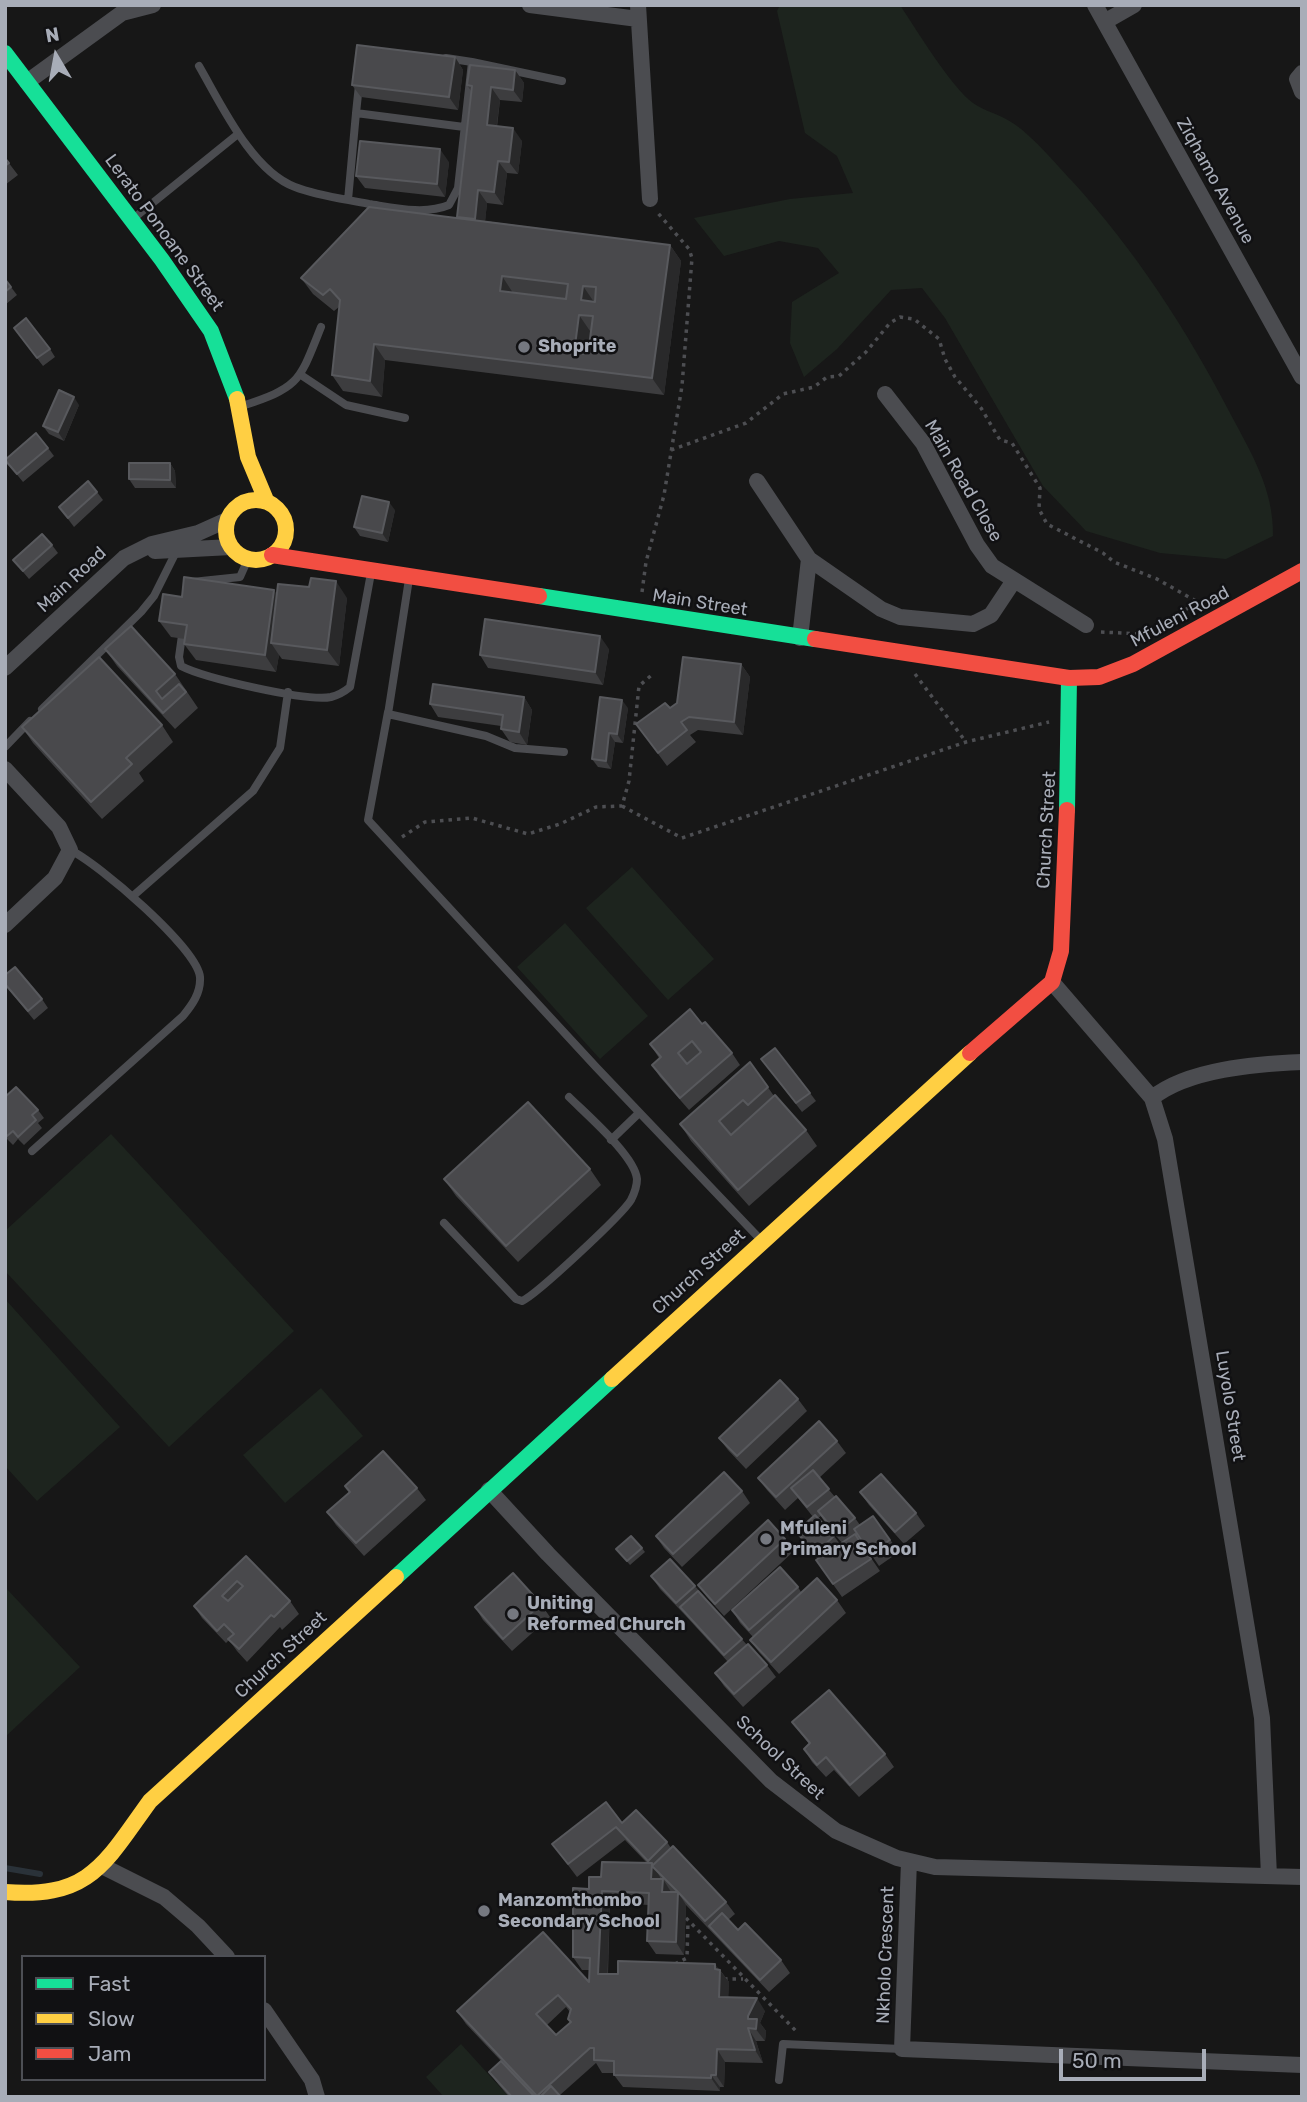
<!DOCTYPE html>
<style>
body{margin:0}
#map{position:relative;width:1307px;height:2102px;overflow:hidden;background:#171717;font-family:Rubik,sans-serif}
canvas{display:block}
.frame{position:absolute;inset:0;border:7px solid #a8adb8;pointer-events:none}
.legend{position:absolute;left:21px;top:1955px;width:245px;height:126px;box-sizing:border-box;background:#111113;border:2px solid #4d4f55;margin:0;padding:9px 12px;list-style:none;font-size:21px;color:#a8adb8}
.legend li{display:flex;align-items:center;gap:14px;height:35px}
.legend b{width:35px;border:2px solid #4d4f55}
.north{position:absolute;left:21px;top:21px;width:70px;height:70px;-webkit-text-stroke:5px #111113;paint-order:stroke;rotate:350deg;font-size:19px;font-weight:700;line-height:28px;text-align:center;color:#a8adb8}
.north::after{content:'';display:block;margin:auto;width:24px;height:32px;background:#a8adb8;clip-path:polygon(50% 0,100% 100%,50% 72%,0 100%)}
.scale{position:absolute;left:1059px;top:2049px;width:147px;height:32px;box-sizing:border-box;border:4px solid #a8adb8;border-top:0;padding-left:9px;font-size:21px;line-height:24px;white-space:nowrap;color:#a8adb8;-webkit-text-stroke:5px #111113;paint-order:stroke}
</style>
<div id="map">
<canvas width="1307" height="2102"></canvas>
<div class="frame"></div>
<ul class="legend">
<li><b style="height:9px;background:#16e098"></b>Fast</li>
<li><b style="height:9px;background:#ffcf43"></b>Slow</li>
<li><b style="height:9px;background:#f24e42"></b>Jam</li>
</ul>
<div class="north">N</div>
<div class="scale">50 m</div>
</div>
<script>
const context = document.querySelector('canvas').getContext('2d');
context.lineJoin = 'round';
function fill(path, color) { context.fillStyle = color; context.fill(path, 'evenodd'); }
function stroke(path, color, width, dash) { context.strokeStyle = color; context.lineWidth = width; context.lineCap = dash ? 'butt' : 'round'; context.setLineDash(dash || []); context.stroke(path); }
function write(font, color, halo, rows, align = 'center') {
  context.font = font + ' Rubik,sans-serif'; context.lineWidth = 5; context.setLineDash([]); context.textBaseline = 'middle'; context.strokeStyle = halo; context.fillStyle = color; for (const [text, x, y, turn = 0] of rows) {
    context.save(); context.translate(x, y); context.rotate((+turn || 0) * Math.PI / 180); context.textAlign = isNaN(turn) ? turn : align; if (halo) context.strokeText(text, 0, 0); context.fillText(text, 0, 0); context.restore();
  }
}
fill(new Path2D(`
 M780 5H900C916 29 951 87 973 103 984 111 999 114 1011 122 1030 133 1056 164 1072 181 1135 250 1187 330 1230 413 1251 453 1274 489 1273 536L1226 559 1160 553 1086 531 1043 486 945 318 922 288 891 290 837 349 804 377 790 343 792 302 839 273 818 248 779 241 724 256 694 218 790 199 853 193 837 156 805 133 777 11Z
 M632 867 714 959 668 1000 586 908Z
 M565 923 648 1016 600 1059 517 967Z
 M111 1134 294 1331 169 1447 5 1271V1231Z
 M5 1299 120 1427 37 1501 5 1466Z
 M321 1388 363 1436 285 1503 243 1455Z
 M5 1587 80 1667 5 1737Z
 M461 2044 509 2097H444L426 2077Z`), '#1d241e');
stroke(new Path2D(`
 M5 1868 40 1874`), '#2a3239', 6);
stroke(new Path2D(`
 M671 450 746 423 783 394 814 387 827 377 839 376 866 352 890 323 900 317 914 319 939 339 945 359 955 377 981 408 1000 440 1012 443 1040 488 1039 509 1047 524 1103 553 1114 562 1157 579 1203 605
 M642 592 646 562 664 495 682 386 692 258 689 249 657 212
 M1101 632 1141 634
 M1141 633 1200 602
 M915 674 966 742
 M622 806 682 838 966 742 1049 722
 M402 837 425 822 472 818 528 834 560 824 596 807 622 806 629 781 639 686 654 673
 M686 1918 796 2031
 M675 1964 687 1958 688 1921
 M724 1979H743`), '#4d4e52', 3.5, [3.5, 5]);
stroke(new Path2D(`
 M472 62 562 81
 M199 66C221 104 252 171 295 187 318 196 345 199 369 204 395 208 425 215 449 205L458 188 472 62 446 58
 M356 113 359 85
 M348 200 356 113 464 127
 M134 218 238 134
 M301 375 346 405 405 418
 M242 406C300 387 299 382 321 327
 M409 579 388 714 486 736 515 748 564 752
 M192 582 240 577 248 559
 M183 628 179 657 181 666C204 678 307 702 331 697 339 695 344 692 350 687L371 573
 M42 709 141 612 154 596 177 550
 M388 712 368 820 596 1067 760 1239
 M5 747 30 721
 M133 896 253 791 280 748 288 692
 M611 1140 639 1113
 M32 1151 183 1016C192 1005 201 993 200 977 197 948 98 863 70 850
 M444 1223 516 1299 522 1301C536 1295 622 1215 631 1200 634 1194 637 1185 637 1179 635 1156 586 1114 569 1097
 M779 2080 783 2044 902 2049`), '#4b4c50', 8);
stroke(new Path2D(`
 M530 5 638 19
 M638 5 650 199
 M1095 5 1302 377
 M1106 21 1134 5
 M1302 73 1297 79 1302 92
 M27 82 122 13 153 5
 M885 394 923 443 977 545 992 566 1086 625
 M757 481 809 559 881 609 900 617 973 624 991 615 1013 582
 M155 551 231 547
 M800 638 809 559
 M5 668 124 558 152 544 198 533 227 520
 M5 769 59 827 70 850 55 878 5 925
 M1052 982 1152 1098 1165 1139 1262 1718 1269 1876
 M1152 1098C1188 1069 1256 1064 1302 1062
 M489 1490 548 1554 771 1781 836 1831 897 1858 935 1867 1302 1877
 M909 1861 902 2049 1302 2065
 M102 1866 164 1897 198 1926 227 1957
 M264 2010 312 2080 317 2097`), '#4b4c50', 16);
stroke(new Path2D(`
 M5 53 162 260 211 331 237 399
 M539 596 815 639
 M1067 810 1069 678
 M396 1577 612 1379`), '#16e098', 16);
stroke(new Path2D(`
 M237 399 248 457 266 500
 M226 530a30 30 0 1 1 60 0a30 30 0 1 1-60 0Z
 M612 1379 970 1053
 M5 1892C90 1899 105 1863 150 1801L396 1577`), '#ffcf43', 16);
stroke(new Path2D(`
 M272 555 539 596
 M815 639 1069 678 1099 677 1133 664 1302 571
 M970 1053 1052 982 1061 951 1067 810`), '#f24e42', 16);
fill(new Path2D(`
 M455 57 463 70 458 110 361 97 352 85Z
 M515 70 524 83 522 102 500 100 497 127 522 141 518 174 507 173 503 205 487 203 485 221 670 245 681 261 664 395 385 360 382 397 343 391 332 375 339 307 334 311 313 294 301 278 457 218 471 91 467 85ZM590 331H591L588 354Z
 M5 158 18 175 5 185Z
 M449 162 445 197 365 188 356 176Z
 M5 279 17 295 5 305Z
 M14 328 50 349 55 357 43 366Z
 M79 405 64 441 49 434 43 426Z
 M48 448 54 456 23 482 5 460Z
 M170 463 175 471 176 488H135L129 479Z
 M97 492 103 500 74 527 59 507Z
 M395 510 388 542 360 536 354 527Z
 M52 545 58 553 29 579 13 560Z
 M182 597 347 598 339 666 282 659 279 655 276 672 196 660 184 644 185 639 171 637 159 621Z
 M105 649 175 674 198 708 175 729 117 666Z
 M609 649 603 685 488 668 480 655Z
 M741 664 750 677 743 735 698 730 690 735 696 742 667 766 636 724 670 708Z
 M524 697 532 710 527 745 510 742 501 729V726L438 717 430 704Z
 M628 708 623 743 615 742 611 769 598 767 592 759Z
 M162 725 173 742 139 773 144 781 102 819 33 743 22 727Z
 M5 975 42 999 48 1008 34 1020 5 985Z
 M702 1024 732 1053 740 1065 689 1110 660 1077 652 1065 659 1058 650 1044Z
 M761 1059 810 1093 816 1101 802 1112Z
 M750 1062 774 1096 806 1130 817 1146 749 1206 691 1141 680 1124Z
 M5 1097 38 1110 44 1118 38 1123 42 1128 24 1145 18 1139 13 1145 5 1137Z
 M590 1169 601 1185 518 1262 456 1196 444 1179Z
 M798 1399 807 1411 746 1469 728 1450 719 1438Z
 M837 1441 846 1453 819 1478 835 1497 855 1518 860 1525 873 1516 899 1552 879 1566 858 1535 856 1536 880 1571 842 1597 816 1560 818 1559 805 1544 796 1532 813 1517 798 1498 785 1510 767 1490 758 1478ZM821 1516 826 1524 842 1543 840 1544 834 1536 818 1518Z
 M345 1486 417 1488 426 1500 364 1556 336 1525 327 1512 349 1492Z
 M742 1491 750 1503 682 1567 664 1548 656 1536Z
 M860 1492 916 1513 925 1526 904 1544 869 1505Z
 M785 1539 794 1551 724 1616 707 1597 698 1585Z
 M642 1548 645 1552 630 1565 616 1549Z
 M246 1556 290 1601 299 1614 282 1630 280 1627 247 1662 237 1651 229 1640 226 1643 202 1618 194 1606Z
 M651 1576 695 1586 747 1645 767 1665 776 1677 743 1707 724 1686 715 1673 728 1662 685 1615 660 1589Z
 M798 1587 801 1592 837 1600 846 1613 779 1674 759 1652 750 1640 753 1637 740 1623 732 1610Z
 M541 1604 550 1617 512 1651 483 1620 475 1607Z
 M792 1722 885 1754 894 1767 859 1797 834 1770 826 1777 812 1762 804 1749 809 1744Z
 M622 1823 667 1842 671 1848 726 1902 735 1914 728 1920 738 1930 781 1960 790 1973 769 1992 686 1905 684 1955 656 1954 647 1941 649 1905 610 1903 608 1974 720 1970 729 1982 728 1997 765 2011 760 2023 766 2031 765 2041H756L763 2063 725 2062 724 2087H720V2091L623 2087 614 2075V2073H602L596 2063 560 2095 561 2097H509L498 2084 489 2072 501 2061 466 2024 457 2011 589 1982 590 1970H582L573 1957 589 1889 601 1877 647 1863 625 1840 577 1877 552 1844ZM566 2007 570 2012V2022L556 2035 547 2025Z`), '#3d3d3f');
fill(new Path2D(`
 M455 57 463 70 458 110 449 97Z
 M515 70 524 83 522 102 513 90Z
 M491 87 500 100 495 138 487 125Z
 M513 128 522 141 518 174 509 162Z
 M440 149 449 162 445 197 437 184Z
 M498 161 507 173 503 205 494 192Z
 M478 190 487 203 484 232 475 219Z
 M670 245 681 261 664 395 652 378Z
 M502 276 513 293 500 291Z
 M583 286 594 302 581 300Z
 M579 315 590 331 586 369 574 353Z
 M374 344 385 360 382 397 370 381Z
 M74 397 79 405 64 441 58 432Z
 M170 463 175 471 176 488 170 480Z
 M389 502 395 510 388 542 382 533Z
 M336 581 347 598 339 666 327 650Z
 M274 590 286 607 271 643 279 655 276 672 265 655Z
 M600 636 609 649 603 685 595 672Z
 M741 664 750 677 743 735 734 722Z
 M524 697 532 710 527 745 519 732Z
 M622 700 628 708 623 743 617 734Z
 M609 733 615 742 611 769 606 761Z
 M652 1863 660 1877V1892L651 1879Z
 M663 1879 671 1892H662Z
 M602 1891 610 1903 607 1986 598 1974Z
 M678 1892 686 1905 684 1955 676 1942Z
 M715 1964 729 1982 728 2009 719 1997Z
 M757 1998 765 2011 760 2023 766 2031 765 2041 748 2019V2016Z
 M748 2028 756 2041 763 2063 755 2050Z
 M717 2049 725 2062 724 2087 716 2075Z
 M711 2075 720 2087V2091L711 2078Z`), '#29292a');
const building = new Path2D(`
 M357 45 455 57 449 97 352 85Z
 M470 65 515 70 513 90 491 87 487 125 513 128 509 162 498 161 494 192 478 190 475 219 457 217 472 86 467 85Z
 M360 141 440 149 437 184 356 176Z
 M5 158 9 163 5 166Z
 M369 207 670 245 652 378 374 344 370 381 332 375 340 300 330 289 323 295 301 278ZM502 276 568 284 566 299 500 291ZM583 286 596 287 595 302 581 300ZM579 315 593 316 588 354 574 353Z
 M5 279 11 287 5 292Z
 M26 318 50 349 37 358 14 328Z
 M59 390 74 397 58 432 43 426Z
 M36 433 48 448 17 474 5 460Z
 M129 463H170V480L129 479Z
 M88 481 97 492 68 518 59 507Z
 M362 496 389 502 382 533 354 527Z
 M42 534 52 545 23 571 13 560Z
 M184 577 274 590 265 655 184 644 187 625 159 621 163 594 182 597Z
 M311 578 336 581 327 650 271 643 278 584 309 587Z
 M485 619 600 636 595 672 480 655Z
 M131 626 175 674 156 691 162 699 179 684 186 692 163 713 105 649Z
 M99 657 162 725 126 758 132 764 91 802 22 727Z
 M683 657 741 664 734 722 689 717 681 722 687 730 658 753 636 724 665 703 670 708 677 703Z
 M433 684 524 697 519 732 501 729 503 715 430 704Z
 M600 697 622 700 617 734 609 733 606 761 592 759Z
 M15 967 42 999 28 1011 5 984V975Z
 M690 1009 702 1024 705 1022 732 1053 680 1098 652 1065 661 1057 650 1044ZM692 1041 701 1052 687 1064 678 1053Z
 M775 1048 810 1093 796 1103 761 1059Z
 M750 1062 768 1087 748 1105 743 1100 719 1121 731 1135 775 1095 806 1130 738 1190 680 1124Z
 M16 1087 38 1110 32 1115 36 1120 18 1137 13 1131 7 1136 5 1135V1097Z
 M528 1102 590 1169 506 1246 444 1179Z
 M780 1380 798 1399 737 1456 719 1438Z
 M819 1421 837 1441 776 1497 758 1478Z
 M383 1451 417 1488 356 1543 327 1512 350 1492 345 1486Z
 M813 1470 829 1489 807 1507 791 1488Z
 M724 1472 742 1491 673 1554 656 1536Z
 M881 1474 916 1513 895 1532 860 1492Z
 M836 1496 855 1518 836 1533 818 1511Z
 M815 1515 834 1536 816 1553 796 1532Z
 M873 1516 890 1540 870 1553 854 1529Z
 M768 1520 785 1539 715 1604 698 1585Z
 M855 1534 871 1559 833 1584 816 1560Z
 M631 1536 642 1548 627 1561 616 1549Z
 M246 1556 290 1601 274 1617 271 1615 239 1649 228 1639 234 1634 224 1624 217 1631 194 1606ZM237 1581 243 1586 228 1601 222 1596Z
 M670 1559 695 1586 676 1603 651 1576Z
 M780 1567 798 1587 749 1630 732 1610Z
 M513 1573 541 1604 503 1639 475 1607Z
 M817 1578 837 1600 771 1662 750 1640Z
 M698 1591 742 1639 724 1655 680 1607Z
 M748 1644 767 1665 734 1694 715 1673Z
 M829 1690 885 1754 850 1785 826 1757 817 1765 804 1749 810 1743 792 1722Z
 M606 1802 622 1823 636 1810 667 1842 648 1861 616 1827 568 1864 552 1844Z
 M673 1846 726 1902 705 1921 678 1892 676 1942 647 1941 649 1893 602 1891 598 1974H618V1961L715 1964V1969L720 1970 719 1997 757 1998 748 2016V2019H757L756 2029 748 2028 755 2050 717 2049 716 2075H711V2078L614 2075V2061L594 2060V2048H590L537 2096 457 2011 543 1932 589 1982 590 1958 573 1957V1888L589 1889V1877H601L602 1862 652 1863 651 1879H663L662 1892H678L652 1866ZM558 1995 571 2009 568 2019 571 2022 556 2035 536 2014Z
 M722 1913 738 1930 745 1923 781 1960 760 1980 709 1926Z
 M501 2061 535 2097H512L489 2072Z
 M551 2086 561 2097H540Z`);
fill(building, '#49494c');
stroke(building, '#58595d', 2);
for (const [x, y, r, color] of [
 [524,347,7,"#757880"],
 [766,1539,7,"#757880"],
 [513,1614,7,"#757880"],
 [484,1911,7,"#757880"]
]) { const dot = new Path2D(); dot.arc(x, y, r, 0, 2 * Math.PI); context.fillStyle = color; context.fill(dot); stroke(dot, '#111113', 2.5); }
write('18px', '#a8adb8', '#111113', [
 ["Ziqhamo Avenue",1215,181,61],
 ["Lerato Ponoane Street",164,233,54],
 ["Main Road Close",963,481,60],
 ["Main Road",72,580,-43],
 ["Main Street",700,603,9],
 ["Mfuleni Road",1180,617,-28],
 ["Church Street",1047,830,-87],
 ["Church Street",699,1272,-42],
 ["Luyolo Street",1230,1406,81],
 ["Church Street",281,1655,-43],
 ["School Street",780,1758,43],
 ["Nkholo Crescent",886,1955,-88]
]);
write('bold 18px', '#a8adb8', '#111113', [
 ["Shoprite",538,347],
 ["Mfuleni",780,1529],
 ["Primary School",780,1550],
 ["Uniting",527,1604],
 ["Reformed Church",527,1625],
 ["Manzomthombo",498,1901],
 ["Secondary School",498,1922]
], 'left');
</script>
